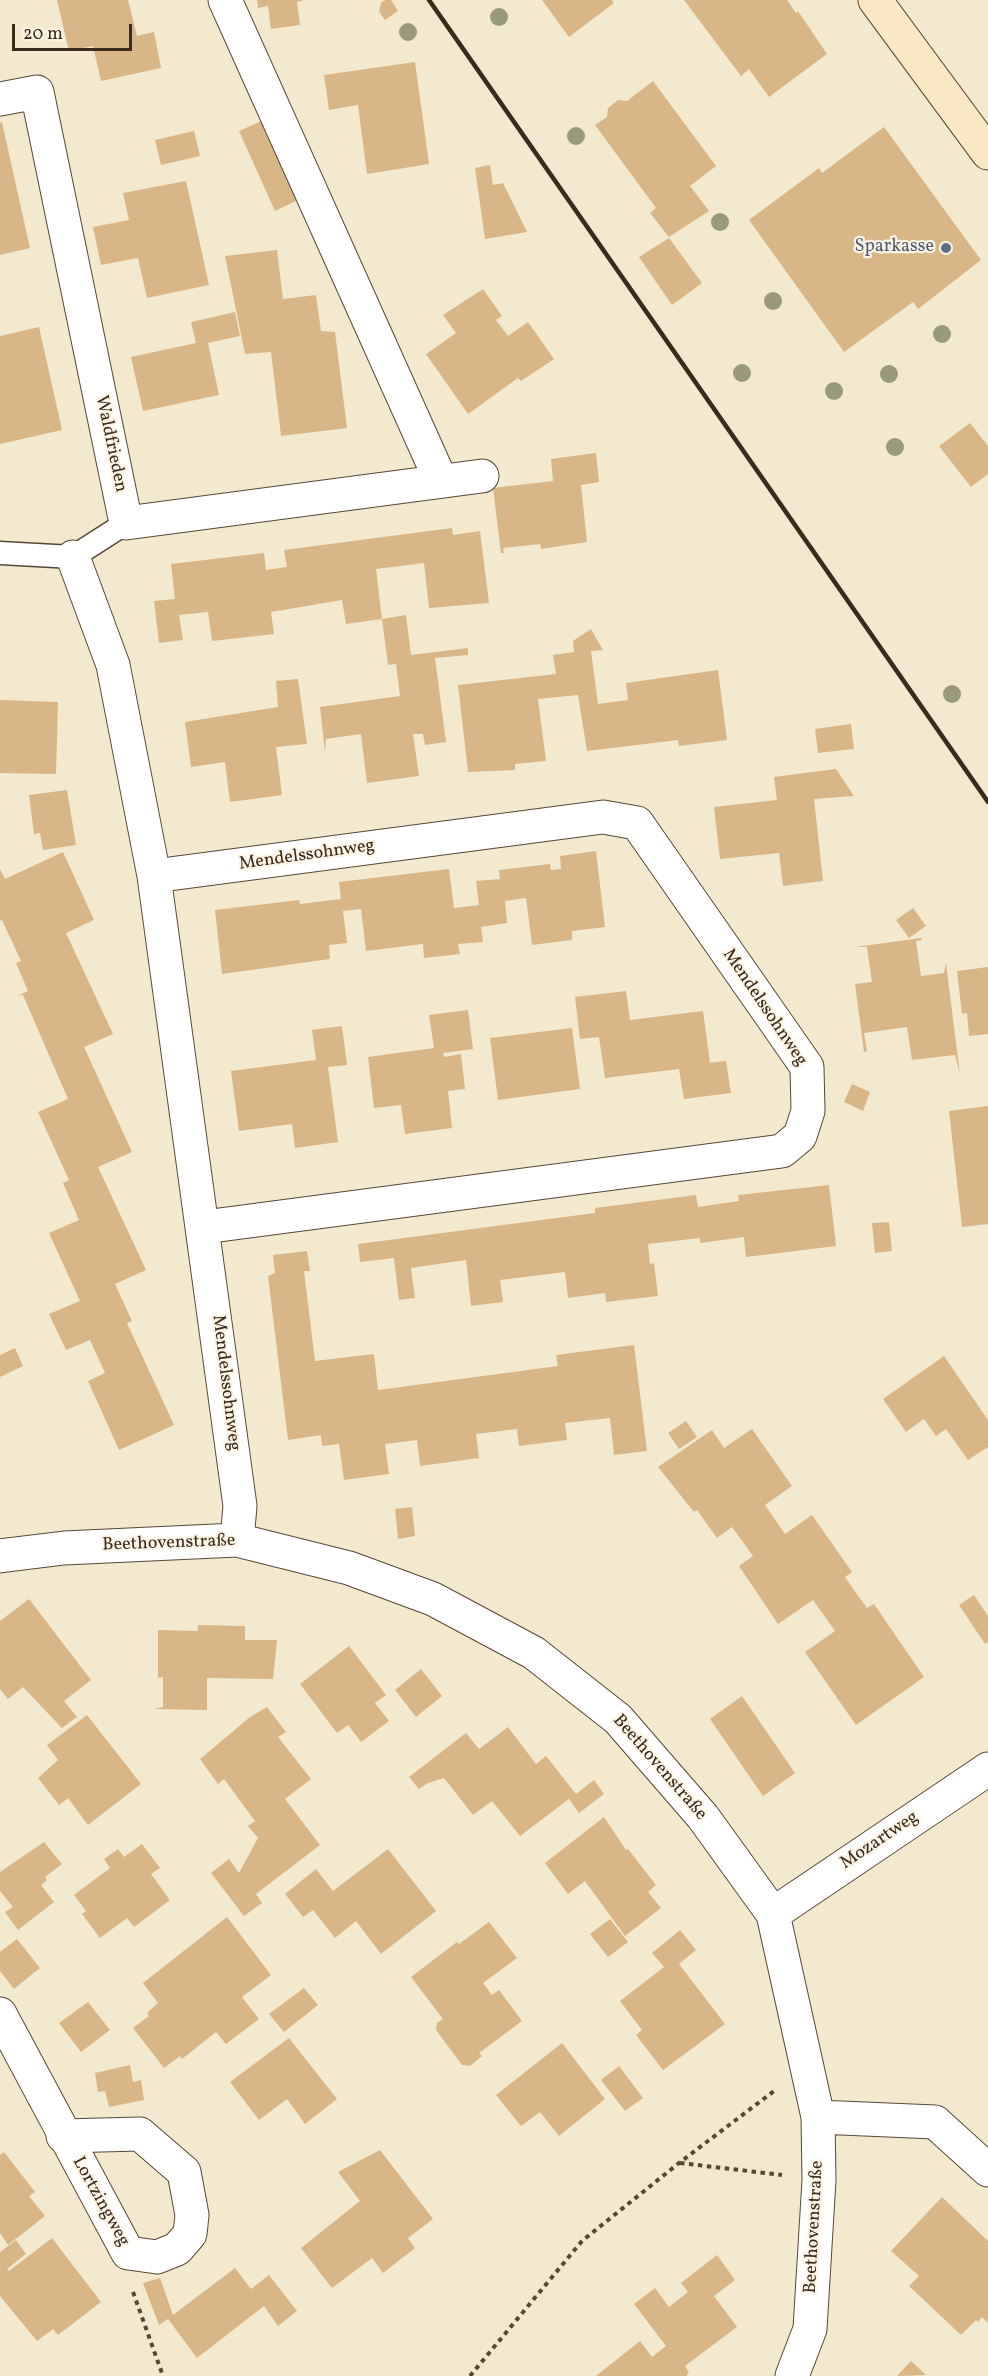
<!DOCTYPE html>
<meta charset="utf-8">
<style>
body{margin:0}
#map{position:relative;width:988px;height:2376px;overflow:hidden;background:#f3e9ce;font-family:Vollkorn,serif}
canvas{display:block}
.scale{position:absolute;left:12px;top:24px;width:120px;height:27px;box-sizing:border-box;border:3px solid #3b2a1e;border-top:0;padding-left:8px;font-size:18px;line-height:21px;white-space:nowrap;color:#3b2a1e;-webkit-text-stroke:4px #fcf5e5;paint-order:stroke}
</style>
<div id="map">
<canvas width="988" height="2376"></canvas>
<div class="scale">20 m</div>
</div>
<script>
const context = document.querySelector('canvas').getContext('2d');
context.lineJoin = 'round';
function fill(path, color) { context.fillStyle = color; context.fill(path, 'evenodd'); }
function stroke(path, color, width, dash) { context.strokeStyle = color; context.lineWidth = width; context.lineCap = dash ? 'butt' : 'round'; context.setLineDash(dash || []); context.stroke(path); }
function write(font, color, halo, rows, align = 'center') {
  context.font = font + ' Vollkorn,serif'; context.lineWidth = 4.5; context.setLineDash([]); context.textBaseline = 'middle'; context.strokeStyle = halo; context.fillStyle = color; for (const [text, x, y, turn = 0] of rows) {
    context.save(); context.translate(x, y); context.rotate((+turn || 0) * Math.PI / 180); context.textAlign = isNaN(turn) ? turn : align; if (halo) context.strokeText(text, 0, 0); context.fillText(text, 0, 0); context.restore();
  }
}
fill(new Path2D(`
 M57 0H128L137 36 154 32 161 68 101 81 93 46 69 51Z
 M257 0H304L297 2 300 25 271 29 268 6 258 8Z
 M385 0H391L398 11 385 20 379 12 381 3Z
 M542 0H612L614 3 569 37Z
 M684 0H787L796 13 798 11 827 54 769 97 749 69 741 76Z
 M415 62 429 164 367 174 358 105 329 110 324 75Z
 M653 81 716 166 690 186 709 211 669 237 650 213 656 208 595 125 607 117 608 108 618 100 627 101Z
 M266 119 302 198 275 211 239 131Z
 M2 122 30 248 0 255V123Z
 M884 127 981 260 918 309 913 302 844 352 749 220 819 168 822 173Z
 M194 131 200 156 161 165 155 140Z
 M490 165 493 185 503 183 527 232 485 239 475 168Z
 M186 181 209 285 147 298 138 258 101 265 93 227 129 220 123 193Z
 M669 238 702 283 672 305 639 257Z
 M277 250 283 299 316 295 321 331 335 332 347 428 281 436 271 352 245 354 225 256Z
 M483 289 502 316 496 320 508 336 528 322 554 359 521 381 518 378 468 414 426 354 456 333 443 315Z
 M235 312 240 336 208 343 219 395 143 411 131 357 196 343 191 322Z
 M39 327 62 430 0 444V336Z
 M970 423 988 446V474L971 487 939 446Z
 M596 453 599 482 581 485 587 542 541 549 540 544 503 548 504 553H501L493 488 553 481 551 459Z
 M452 528 453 535 480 531 489 603 429 608 424 563 376 569 382 619 406 615 411 655 468 648V655L435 658 446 742 425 745 423 734H413L419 776 367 783 361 734 326 739 325 752 320 707 400 696 396 664 388 665 382 619 346 624 342 600 271 612 274 634 212 641 208 612 179 615 183 640 159 643 154 601 175 599 171 564 264 553 266 570 287 567 284 550Z
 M591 629 603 650 591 651 598 704 628 700 626 683 718 670 727 740 679 746 678 740 587 751 578 695 538 699 546 761 515 764V770L468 772 458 685 556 674 553 655 574 652 573 641Z
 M298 679 307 744 276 747 282 795 230 802 225 762 191 767 185 722 278 707 276 681Z
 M0 700 58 702 56 774 0 773Z
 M851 724 854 749 818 753 815 729Z
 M836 769 854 796 814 799 823 881 783 886 779 853 720 859 714 807 777 800 774 777Z
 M67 790 76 845 43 850 40 833 34 834 29 795Z
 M596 851 605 927 572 931V940L532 945 526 898 505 901 507 923 481 927 483 942 458 944 460 954 424 958 423 944 366 951 361 909 343 911 347 943 329 945 330 959 222 974 215 910 299 900 300 904 341 899 339 882 449 869 454 908 479 905 476 881 500 879 499 870 550 864 551 870 561 869 560 856Z
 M63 852 94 920 66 933 113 1034 84 1047 132 1152 98 1167 146 1270 115 1284 132 1321 127 1323 174 1425 119 1450 88 1381 105 1373 90 1340 66 1350 49 1314 80 1301 49 1233 79 1220 63 1183 69 1180 38 1112 68 1099 23 995 17 996 28 991 16 963 21 961 2 920 0 921V869L5 879Z
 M913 908 926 926 909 938 896 920Z
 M921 938 922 940 916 941 921 976 944 973 946 963 960 1075 955 1055 912 1060 907 1027 864 1033 867 1051 864 1052 855 984 872 982 867 947H855Z
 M988 967V1034L969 1036 967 1013 962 1014 957 971Z
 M626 991 630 1020 703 1011 710 1063 726 1061 731 1093 684 1099 679 1069 605 1078 599 1037 580 1039 575 997Z
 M468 1010 473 1049 443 1053 444 1057 461 1054 465 1089 448 1091 452 1128 405 1134 401 1105 374 1108 368 1057 434 1048 429 1015Z
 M342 1026 347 1065 328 1067 338 1142 295 1148 292 1124 239 1131 231 1071 316 1060 312 1030Z
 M572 1028 580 1089 498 1100 490 1038Z
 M852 1084 870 1092 863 1111 844 1102Z
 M988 1106V1224L962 1227 949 1111Z
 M829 1185 836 1246 746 1257 744 1237 700 1243V1238L648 1244 650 1264 654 1263 658 1296 606 1302 605 1293 568 1298 565 1272 500 1280 503 1302 471 1306 466 1260 411 1268 415 1298 399 1300 394 1258 360 1262 358 1244 595 1213V1208L696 1195 698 1207 739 1201 738 1195Z
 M889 1222 892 1251 875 1253 872 1223Z
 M307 1251 310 1271H304L315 1361 374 1354 378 1390 558 1366 556 1355 634 1345 647 1451 614 1455 610 1418 565 1423 567 1440 519 1446 517 1429 476 1434 479 1458 420 1466 417 1440 385 1444 389 1474 344 1480 339 1444 322 1446 321 1435 288 1440 268 1276 275 1273 273 1255Z
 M15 1348 23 1366 0 1377V1355Z
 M944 1356 988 1420V1447L968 1460 946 1429 936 1436 924 1419 906 1432 883 1399Z
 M686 1421 697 1437 679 1449 668 1433Z
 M752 1429 792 1486 765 1505 785 1534 812 1515 852 1572 845 1577 856 1593 867 1608 874 1604 924 1677 856 1725 805 1652 835 1631 813 1600 778 1624 739 1566 753 1556 732 1527 717 1538 697 1510 694 1512 658 1467 712 1430 724 1448Z
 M412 1507 415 1536 398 1539 395 1509Z
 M974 1595 988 1616V1642L985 1644 959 1605Z
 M29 1599 91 1680 64 1701 77 1717 62 1728 23 1687 8 1699 0 1689V1621Z
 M198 1625 245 1626V1640H277L273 1679 207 1678V1710L154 1709 163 1707V1677L158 1678V1630L198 1631Z
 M349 1646 386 1695 375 1703 389 1721 361 1742 348 1725 337 1733 300 1684Z
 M421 1669 442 1696 416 1717 395 1690Z
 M742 1696 795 1773 763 1796 710 1719Z
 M267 1707 286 1732 278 1737 311 1779 285 1799 320 1845 256 1894 262 1903 244 1916 211 1873 229 1859 239 1873 258 1838 248 1826 255 1821 224 1779 218 1784 200 1759 250 1717Z
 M87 1715 141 1784 88 1825 68 1798 59 1805 38 1778 58 1760 47 1745Z
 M508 1727 536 1764 546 1756 576 1794 594 1780 604 1794 579 1813 569 1799 520 1836 492 1801 473 1815 444 1778 428 1783 419 1789 409 1777 466 1733 479 1749Z
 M604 1817 626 1850 628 1849 656 1885 648 1892 661 1908 625 1936 585 1881 568 1894 545 1863Z
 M44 1842 62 1864 45 1877 47 1880 41 1885 54 1902 18 1930 5 1912 13 1907 0 1891V1872Z
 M142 1844 160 1868 151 1874 170 1900 134 1927 127 1918 100 1938 82 1914 86 1911 74 1895 110 1868 104 1859 118 1849 124 1857Z
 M388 1849 436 1911 381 1954 356 1921 335 1938 313 1910 303 1917 285 1894 316 1869 333 1891Z
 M227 1917 271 1975 242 1997 259 2019 226 2044 216 2032 182 2059 180 2056 164 2068 133 2028 149 2016 147 2013 158 2003 143 1983Z
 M610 1919 628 1942 608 1957 590 1934Z
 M489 1922 517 1958 483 1983 492 1995 499 1990 522 2021 479 2053 482 2056 470 2066 462 2065 436 2030 437 2023 443 2019 411 1977 457 1942 459 1944Z
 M680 1930 696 1950 679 1964 725 2024 663 2070 636 2035 642 2030 620 2001 664 1967 652 1953Z
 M17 1939 40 1968 14 1989 0 1971V1952Z
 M304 1988 318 2005 284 2032 269 2014Z
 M88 2002 110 2030 81 2052 59 2023Z
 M289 2038 337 2099 305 2124 287 2099 259 2120 230 2082Z
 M562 2043 605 2099 559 2136 540 2112 521 2126 496 2095Z
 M130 2065 133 2082 141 2080 144 2100 109 2107 105 2091 98 2092 95 2073Z
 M619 2066 643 2098 625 2111 601 2080Z
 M380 2150 433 2219 408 2238 415 2248 383 2273 372 2258 332 2288 301 2248 360 2201 338 2172Z
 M4 2152 35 2192 29 2196 45 2216 8 2245 0 2233V2155Z
 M942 2197 988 2241V2323L982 2317 978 2322 976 2320 961 2335 909 2286 919 2276 891 2251Z
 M52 2238 101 2302 58 2335 53 2329 37 2341 0 2296V2252L16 2240 26 2254 7 2269 9 2271Z
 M717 2255 735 2280 714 2296 737 2327 685 2366 689 2373 686 2376H596L640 2341 652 2357 666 2346 634 2304 655 2288 669 2307 688 2292 681 2283Z
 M235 2268 251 2289 269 2275 297 2311 278 2326 264 2306 197 2358 168 2319 159 2325 143 2283 160 2278 173 2315Z
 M911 2361 926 2375 897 2376Z`), '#d9b688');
const lane = new Path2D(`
 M0 553 73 557 126 523`);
const street = new Path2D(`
 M225 0 441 481
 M0 99 37 92 126 523 482 476
 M73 557 113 665 154 876 240 1506 237 1540
 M154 876 603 817 637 823 807 1067 808 1111 800 1136 782 1151 204 1227
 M0 1556 64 1548 237 1540 349 1568 433 1599 534 1653 618 1719 703 1817 773 1914 818 2117 819 2180 810 2329 792 2376
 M773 1914 988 1769
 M0 2014 128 2253 157 2257 177 2249 190 2234 192 2215 184 2172 140 2134 63 2136
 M818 2117 935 2122 988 2170`);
const secondary = new Path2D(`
 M875 0 988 153`);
stroke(lane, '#574738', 25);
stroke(street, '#574738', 35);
stroke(secondary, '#574738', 35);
stroke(new Path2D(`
 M680 2163 782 2175
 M133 2292 163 2376
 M470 2376 582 2241 679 2163 774 2091`), '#574738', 4, [4.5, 4.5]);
stroke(lane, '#fff', 22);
stroke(street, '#fff', 33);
stroke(secondary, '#fae7c3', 33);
stroke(new Path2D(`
 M429 0 988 802`), '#3b2a1e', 4.5);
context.fillStyle = '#99997d';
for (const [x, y] of [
 [499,17],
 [408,32],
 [576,136],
 [720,222],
 [773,301],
 [942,334],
 [742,373],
 [889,374],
 [834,391],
 [895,447],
 [952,694]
]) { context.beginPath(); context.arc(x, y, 9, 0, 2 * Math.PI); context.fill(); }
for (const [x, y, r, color] of [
 [946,248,6,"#5c6f8a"]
]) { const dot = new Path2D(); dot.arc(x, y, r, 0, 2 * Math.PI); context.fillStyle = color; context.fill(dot); stroke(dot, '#fcf5e5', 2); }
write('18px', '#4e5e75', '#fcf5e5', [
 ["Sparkasse",934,248]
], 'right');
write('18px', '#3b2a1e', '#fcf5e5', [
 ["Waldfrieden",110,444,78],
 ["Mendelssohnweg",307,856,-8],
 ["Mendelssohnweg",764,1008,56],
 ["Mendelssohnweg",225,1383,83],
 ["Beethovenstraße",169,1544,-2],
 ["Beethovenstraße",659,1768,49],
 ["Mozartweg",880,1841,-34],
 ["Lortzingweg",100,2202,61],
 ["Beethovenstraße",815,2227,-87]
]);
</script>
